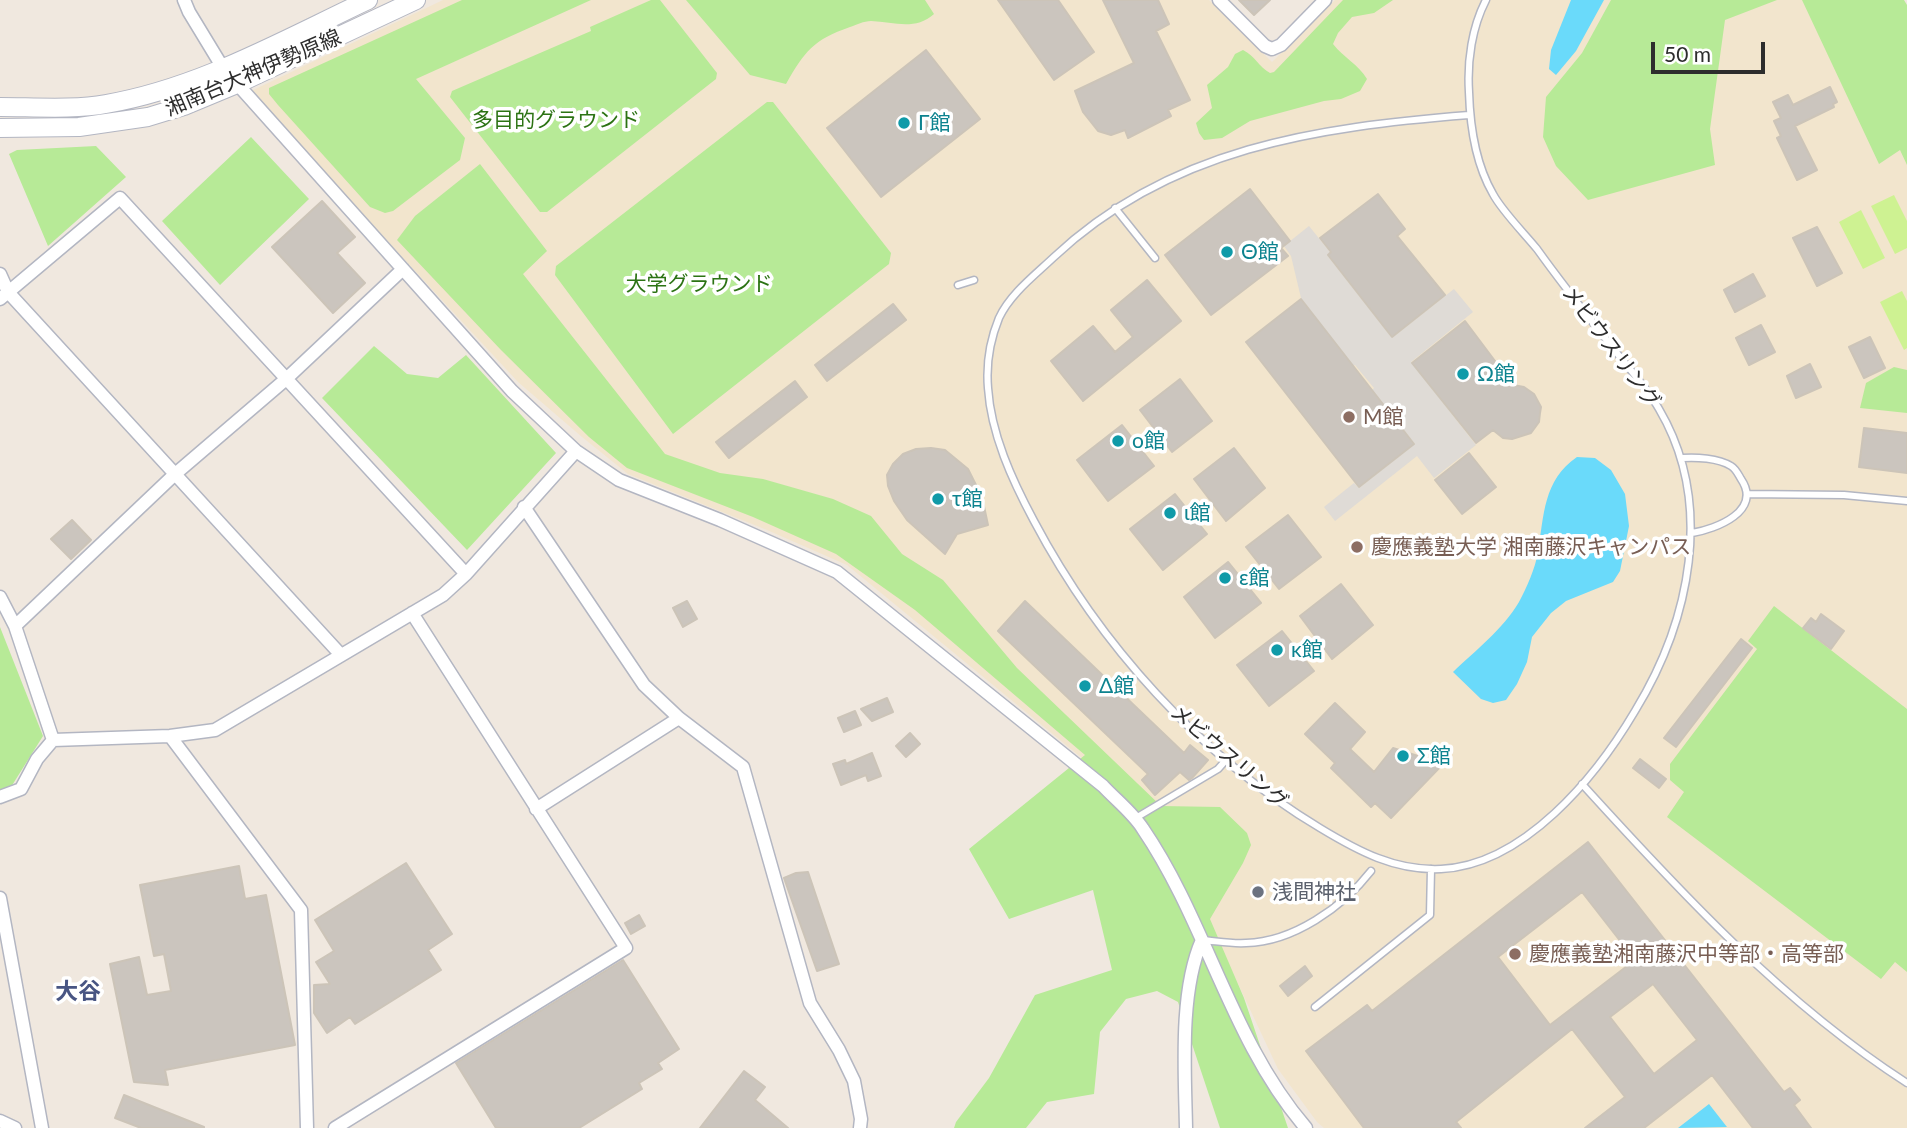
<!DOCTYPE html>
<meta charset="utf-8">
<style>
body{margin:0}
#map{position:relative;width:1907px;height:1128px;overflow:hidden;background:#f0e8df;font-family:Lato,sans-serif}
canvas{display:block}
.scale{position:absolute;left:1651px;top:42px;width:114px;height:32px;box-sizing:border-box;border:4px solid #2d2d2d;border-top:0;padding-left:9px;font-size:21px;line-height:24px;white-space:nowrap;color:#2d2d2d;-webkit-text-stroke:5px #fff;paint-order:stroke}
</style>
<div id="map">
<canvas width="1907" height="1128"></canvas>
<div class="scale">50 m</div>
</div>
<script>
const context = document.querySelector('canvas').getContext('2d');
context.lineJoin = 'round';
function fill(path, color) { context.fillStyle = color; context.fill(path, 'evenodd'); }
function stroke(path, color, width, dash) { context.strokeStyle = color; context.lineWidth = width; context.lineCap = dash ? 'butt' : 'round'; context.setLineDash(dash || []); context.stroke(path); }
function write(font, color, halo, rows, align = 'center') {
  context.font = font + ' Lato,"Noto Sans JP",sans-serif'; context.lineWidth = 7; context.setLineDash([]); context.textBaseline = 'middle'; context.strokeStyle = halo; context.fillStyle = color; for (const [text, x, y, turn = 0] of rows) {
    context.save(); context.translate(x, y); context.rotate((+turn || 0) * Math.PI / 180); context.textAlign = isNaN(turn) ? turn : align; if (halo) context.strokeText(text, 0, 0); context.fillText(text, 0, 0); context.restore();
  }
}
fill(new Path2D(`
 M443 0H1209L1272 62 1335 0H1898L1907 14V1128H1324L1317 1122 1278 1069 1199 901 1105 777 847 565 767 530 628 474 582 437 518 382 249 92Z`), '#f2e5cd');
fill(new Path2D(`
 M462 0H591L416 79 465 138 460 160 393 211 385 213 370 207 278 105 269 94V88Z
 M651 0H660L717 73 716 79 547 212H540L450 97 452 91 591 31 590 27Z
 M686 0H925L934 14C915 31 894 22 871 21 864 21 856 25 850 27 813 40 805 51 786 84L750 75Z
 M1343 0H1393L1374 13 1352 17 1338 33 1333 44C1344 58 1358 64 1367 79L1360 91 1341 99 1324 101 1250 121 1222 138 1204 140 1199 133 1196 123 1212 108 1207 85 1228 67 1235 54 1243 50C1255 56 1259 67 1270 73L1274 72Z
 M1611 0H1777L1725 20 1710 129 1715 165 1588 200 1556 166 1543 137 1546 97 1582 53Z
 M1802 0H1904L1907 5V165L1900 150 1879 164Z
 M767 102H773L891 253 889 264 673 434 555 275 556 266Z
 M251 137 309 199 220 285 162 221Z
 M96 146 126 177 48 246 9 154 17 150Z
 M480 164 547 251 523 274 665 454 720 473 763 479 833 499 871 516 902 554 943 580 1017 668 1161 806 1220 807 1247 833 1251 845 1243 863 1210 919 1244 998 1288 1128H1220L1178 1002 1157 991 1126 999 1100 1032 1094 1094 1047 1102 1026 1128H954L956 1122 989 1078 1035 995 1112 970 1093 890 1009 919 969 849 1085 755 915 610 836 554 753 517 627 468 589 437 501 350 397 240 415 216Z
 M374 346 407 374 438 378 466 355 556 453 467 550 322 398Z
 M1894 367 1907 370V413L1860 408 1866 383Z
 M1774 606 1907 709V972L1895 962 1881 979 1667 817 1684 792 1670 780V764L1757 649 1748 641Z
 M0 627 43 736 11 787 0 791Z`), '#b7ea97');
fill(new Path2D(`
 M1894 195 1907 221V248L1895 254 1871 206Z
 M1861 210 1885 258 1863 269 1839 222Z
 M1902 291 1907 301V348L1904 350 1880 302Z`), '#cef292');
fill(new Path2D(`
 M1309 226 1330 252 1327 255 1392 338 1454 289 1473 312 1411 362 1476 445 1434 478 1417 456 1335 521 1324 507 1354 483 1359 488 1415 444 1372 390 1374 388 1355 365 1353 366 1301 298 1291 256 1284 246Z`), '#dfdbd6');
fill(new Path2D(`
 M1571 0H1604L1576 51 1556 75 1549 69 1551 50Z
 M1577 457 1595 458 1611 470 1625 494 1629 526 1620 571 1613 582 1566 601 1551 613 1532 637 1527 662 1517 684 1506 700 1493 703 1481 699 1453 672C1475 651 1503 629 1519 602 1527 587 1535 569 1538 552 1544 516 1543 480 1577 457Z
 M1709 1104 1727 1127 1678 1128Z`), '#6adafa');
const building = new Path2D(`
 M998 0H1058L1094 52 1054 80Z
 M1103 0H1158L1169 24 1156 31 1190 100 1168 110 1171 116 1128 138 1125 130 1111 135 1098 131 1083 112 1075 91 1134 63Z
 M1239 0H1270L1254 15Z
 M926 50 980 119 881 197 827 128Z
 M1830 87 1837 102 1833 104 1834 107 1795 126 1817 170 1797 180 1777 138 1781 136 1774 121 1781 118 1773 102 1788 95 1793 105Z
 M1250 189 1290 241 1281 248 1288 256 1211 315 1165 255Z
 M1378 194 1405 229 1397 236 1445 295 1392 337 1328 255 1331 252 1320 238Z
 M322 201 355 237 337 253 365 283 333 313 272 247Z
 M1817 227 1842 273 1817 286 1793 238Z
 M1753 274 1765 296 1735 312 1724 290Z
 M1147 280 1181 321 1083 401 1051 361 1093 326 1115 352 1133 337 1111 310Z
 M1301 299 1414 444 1359 487 1246 342Z
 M893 304 906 320 827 381 815 365Z
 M1465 321 1513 385 1524 387 1534 394 1541 407 1540 413 1539 422 1531 433 1512 439 1503 438 1493 430 1476 443 1412 363Z
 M1761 325 1775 352 1749 365 1736 338Z
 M1870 337 1885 368 1864 378 1849 347Z
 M1810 364 1821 387 1796 398 1787 376Z
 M1180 379 1212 421 1172 452 1140 410Z
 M795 381 807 397 729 458 716 442Z
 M1122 425 1154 466 1108 501 1077 460Z
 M1864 428 1907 433V473L1859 467Z
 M931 448 945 450 968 469 982 497 988 525 957 534 945 554 907 520 894 501 888 486 887 475 893 464 903 454 916 449Z
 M1234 448 1265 488 1226 521 1194 479Z
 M1469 453 1496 487 1462 514 1435 480Z
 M1175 494 1207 534 1163 570 1130 529Z
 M1288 515 1321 557 1279 589 1246 547Z
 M72 520 91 540 71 559 51 539Z
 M1228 562 1261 603 1215 638 1184 597Z
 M1341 584 1373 625 1332 659 1300 616Z
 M687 601 697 619 683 627 673 608Z
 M1025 601 1184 753 1190 745 1208 760 1192 778 1189 780 1180 772 1155 795 1142 780 1148 774 998 631Z
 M1821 614 1844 631 1831 649 1803 628 1811 618 1816 622Z
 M1282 631 1314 671 1269 706 1237 665Z
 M1741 639 1752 648 1676 747 1664 738Z
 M887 698 893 712 872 721 861 709Z
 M1335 703 1365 732 1350 749 1374 772 1393 748 1443 764 1391 818 1375 803 1371 807 1331 768 1335 763 1305 734Z
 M855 711 861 725 844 732 838 718Z
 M910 733 920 744 906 757 896 746Z
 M872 753 881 776 868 781 866 775 841 785 833 764 845 760 846 764Z
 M1640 759 1666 779 1659 788 1633 768Z
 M1588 842 1784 1092 1790 1088 1800 1100 1794 1105 1811 1128H1753L1712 1075 1644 1128H1585L1625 1097 1572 1029 1456 1122 1461 1128H1364L1306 1051 1367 1005 1372 1011ZM1582 892 1635 960 1550 1025 1498 957ZM1653 984 1697 1040 1654 1074 1610 1017Z
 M406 863 452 934 428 950 441 970 355 1024 350 1017 327 1033 314 1013V985L330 984 316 962 334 951 315 920Z
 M239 866 245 899 266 895 295 1045 165 1070 168 1085 134 1082 110 964 139 957 147 995 171 991 164 954 154 956 140 885Z
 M808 872 839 964 817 971 784 878 796 873Z
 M639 915 645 926 631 934 625 923Z
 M623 960 679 1049 658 1063 662 1069 639 1083 642 1089 579 1128H496L456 1063Z
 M1305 966 1312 976 1288 996 1280 986Z
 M744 1071 765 1087 755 1100 788 1128H700Z
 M124 1095 204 1127V1128H141L115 1118Z`);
fill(building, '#cbc5be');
stroke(building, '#ccc4b8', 2);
const lane = new Path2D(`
 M1469 115C1317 127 1170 148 1054 257 1035 275 1010 294 999 318 990 340 986 364 988 388 991 434 1012 480 1034 521 1099 644 1200 756 1320 828 1358 851 1395 871 1441 869 1524 865 1596 777 1635 711 1690 621 1715 504 1659 409 1647 388 1631 371 1616 352 1589 318 1562 284 1537 249 1524 233 1502 211 1493 194 1475 163 1470 126 1469 92 1467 61 1472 27 1486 0
 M1115 208 1155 258
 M958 285 974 280
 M1682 458C1696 457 1718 458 1731 466 1736 469 1738 474 1741 479 1763 511 1716 529 1692 533
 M1747 494 1844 495 1907 501
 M1582 784C1680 892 1784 1004 1907 1083
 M1134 819 1218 769 1226 760
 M1202 940C1216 941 1231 944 1246 943 1293 942 1343 907 1371 871
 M1315 1007 1430 915 1431 869`);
const street = new Path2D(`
 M184 0 189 12 223 68 512 391 576 451 619 480 720 520 837 572 1103 786C1116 800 1133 813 1143 829 1207 923 1231 1041 1306 1128
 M1219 0 1265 46 1272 49 1281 45 1325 0
 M0 274 8 292 341 655
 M0 299 120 198 466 574
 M524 507 644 685 679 718 743 767 810 1003 839 1050 854 1081 861 1119 860 1128
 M0 597 15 626 53 740
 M15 626 174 475 285 380 403 269
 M170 736 301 910 307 1128
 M0 797 21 789 37 759 53 740 170 736 215 730 443 595 466 574 576 451
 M536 809 679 718
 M0 898 42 1128
 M0 1121 15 1128
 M335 1128 626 948 412 613
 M1186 1128C1185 1072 1179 992 1202 940`);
const secondary = new Path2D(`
 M0 107C33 107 75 110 106 104 199 88 283 40 368 0
 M0 128 79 127 148 117 184 106 237 84 416 0`);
stroke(lane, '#b3b6c2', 9);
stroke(street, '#b3b6c2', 15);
stroke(secondary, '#b3b6c2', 20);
stroke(lane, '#fff', 6);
stroke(street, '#fff', 12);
stroke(secondary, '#fff', 18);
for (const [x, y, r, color] of [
 [904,123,7,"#0f9aa8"],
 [1227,252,7,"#0f9aa8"],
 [1463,374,7,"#0f9aa8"],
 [1349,417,7,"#8d6e63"],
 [1118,441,7,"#0f9aa8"],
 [938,499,7,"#0f9aa8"],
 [1170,513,7,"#0f9aa8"],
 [1357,547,7,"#8d6e63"],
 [1225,578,7,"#0f9aa8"],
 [1277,650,7,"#0f9aa8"],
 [1085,686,7,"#0f9aa8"],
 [1403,756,7,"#0f9aa8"],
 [1258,892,7,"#6b7280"],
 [1515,954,7,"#8d6e63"]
]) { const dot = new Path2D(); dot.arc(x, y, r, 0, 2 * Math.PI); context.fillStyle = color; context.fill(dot); stroke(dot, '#fff', 2.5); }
write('21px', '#2d2d2d', '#fff', [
 ["湘南台大神伊勢原線",253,73,-23],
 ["メビウスリング",1611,347,53],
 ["メビウスリング",1229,757,41]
]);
write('21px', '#2c7314', '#fff', [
 ["多目的グラウンド",556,120],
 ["大学グラウンド",699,284]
]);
write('21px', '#0d838f', '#fff', [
 ["Γ館",918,123],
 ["Θ館",1241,252],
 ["Ω館",1477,374],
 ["ο館",1132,441],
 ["τ館",952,499],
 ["ι館",1184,513],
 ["ε館",1239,578],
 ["κ館",1291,650],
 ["Δ館",1099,686],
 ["Σ館",1417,756]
], 'left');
write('21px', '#785e54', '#fff', [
 ["Μ館",1363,417],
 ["慶應義塾大学 湘南藤沢キャンパス",1371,547],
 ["慶應義塾湘南藤沢中等部・高等部",1529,954]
], 'left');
write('21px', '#5b616d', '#fff', [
 ["浅間神社",1272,892]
], 'left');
write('bold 23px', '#485583', '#fff', [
 ["大谷",78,992]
]);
</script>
